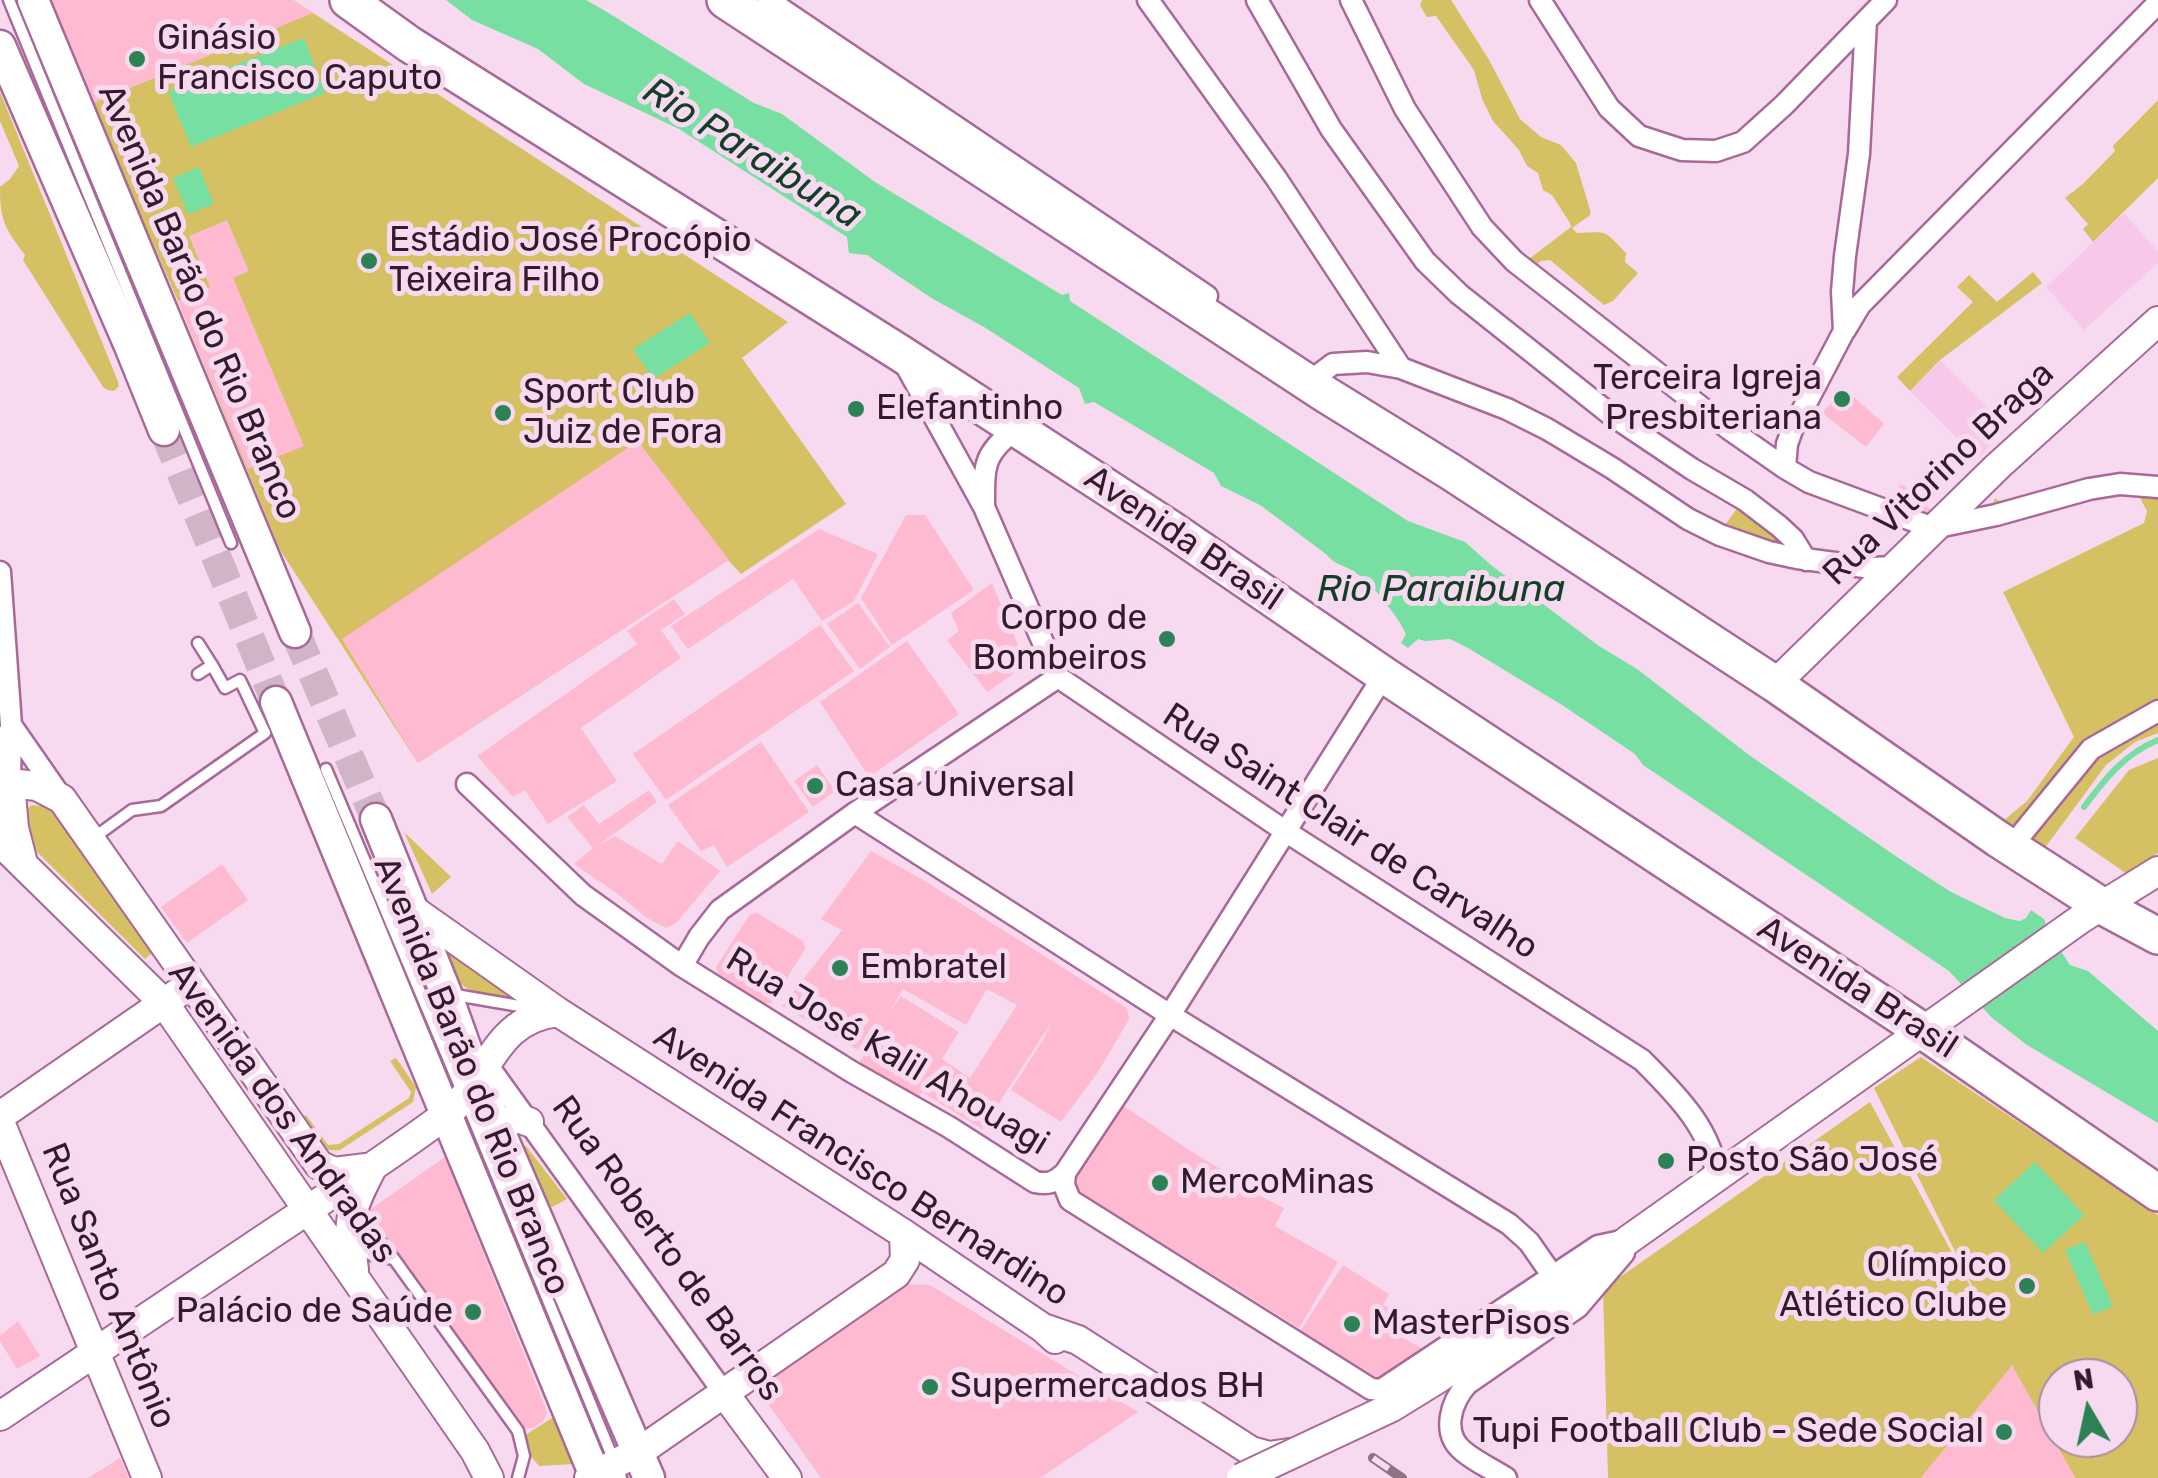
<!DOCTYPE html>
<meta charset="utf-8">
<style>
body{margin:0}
#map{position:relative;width:2158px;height:1478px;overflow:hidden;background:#f7daef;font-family:Rubik,sans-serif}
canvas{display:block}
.north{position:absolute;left:2038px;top:1358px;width:100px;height:100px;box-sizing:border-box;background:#f7daef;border:2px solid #a98da1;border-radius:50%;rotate:351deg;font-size:28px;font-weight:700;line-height:40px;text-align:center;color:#331a2d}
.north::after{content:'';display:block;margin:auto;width:35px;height:45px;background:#2d8255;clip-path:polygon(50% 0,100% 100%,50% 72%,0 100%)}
</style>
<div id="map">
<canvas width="2158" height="1478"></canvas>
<div class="north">N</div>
</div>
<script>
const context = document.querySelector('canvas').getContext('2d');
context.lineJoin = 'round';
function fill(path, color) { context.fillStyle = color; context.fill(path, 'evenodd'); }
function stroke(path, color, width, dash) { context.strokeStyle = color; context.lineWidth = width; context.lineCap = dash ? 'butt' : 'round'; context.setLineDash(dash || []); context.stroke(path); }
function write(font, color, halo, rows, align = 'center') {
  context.font = font + ' Rubik,sans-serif'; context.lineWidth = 10; context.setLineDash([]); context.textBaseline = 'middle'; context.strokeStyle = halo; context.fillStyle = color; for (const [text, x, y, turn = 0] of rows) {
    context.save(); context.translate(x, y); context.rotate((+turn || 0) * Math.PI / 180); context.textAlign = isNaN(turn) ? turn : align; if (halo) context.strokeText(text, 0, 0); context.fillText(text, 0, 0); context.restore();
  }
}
fill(new Path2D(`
 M2124 213 2158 252V263L2084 330 2046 287Z
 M1941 361 2007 427 1978 459 1910 391Z`), '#f7c8e9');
fill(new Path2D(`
 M46 0H293L788 322 742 358 846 504 741 574 728 560 418 763 280 550 178 301Z
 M1422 0H1451L1488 58 1520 119 1541 137 1561 145 1576 163 1591 213 1589 216 1572 228 1577 233C1610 232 1602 229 1626 253L1625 262 1638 273 1613 301 1604 305 1550 260 1541 261 1532 268 1528 264 1529 259 1571 227 1570 223 1552 195 1543 190 1538 173 1527 166 1519 150 1493 121 1482 99 1474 70 1436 16 1427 17 1420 6Z
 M0 92 117 379 119 386 114 391 108 390 103 387 23 260 25 255C5 228 0 222 0 187L10 179 19 166 0 121Z
 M2158 100V178L2093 242 2083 229 2088 224 2065 198 2084 183 2115 151 2113 146Z
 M2033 272 2042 283 1940 360 1910 391 1897 377 1973 302 1957 287 1969 275 1997 302Z
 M2158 478V733L2135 742 2106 765 2039 856 1997 826 2027 801 2074 737 2003 592 2144 523 2147 511 2139 496 2122 490 1984 527 1995 498 2003 504Z
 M1741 503 1800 556 1722 529Z
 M2158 758V853L2127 874 2075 838 2129 770Z
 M32 805 42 806 52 811 153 952 145 959 23 838V812Z
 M404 832 451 877 432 894Z
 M439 944 517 994 510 998C457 988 463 994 439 944Z
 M1921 1057 2158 1215V1478H2075L2012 1366 1921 1478H1608L1603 1289 1870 1102 1992 1326 1874 1088ZM2066 1251 2113 1306H2112L2093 1314ZM2058 1378H2118V1438H2058Z
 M396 1058 416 1087 413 1102 340 1150C318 1153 311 1136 299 1120L306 1115 328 1145 339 1144 409 1098 411 1092 390 1061Z
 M526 1146 567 1199 544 1211 517 1149Z
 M555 1416 575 1464 539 1466 527 1452 524 1436Z`), '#d5c063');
fill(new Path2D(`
 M446 0H586L602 9 754 103 782 114 875 182 1062 295 1069 293 1070 301 1408 521 1465 542 1491 565 1599 646 1637 669 1749 755 1900 859 1951 892 2005 918 2020 921 2026 918 2031 910 2044 919 2049 933 2070 965 2088 971 2158 1031V1123L2027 1045 1991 1017 1949 971 1643 765 1635 754 1562 705 1468 648 1450 639 1425 641 1418 639 1408 648 1401 643 1406 634C1398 616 1370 581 1353 571 1342 564 1334 565 1326 554L1260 505 1221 486 1214 473 1094 402 1085 404 1079 388 984 327 933 299 867 255 849 253 847 237 679 129 584 84 538 49 472 20Z
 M304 38 325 93 191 147 168 91Z
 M199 167 214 204 188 214 173 178Z
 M690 313 710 343 653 379 633 349Z
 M2035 1162 2084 1215 2043 1253 1994 1200Z
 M2085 1242 2113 1306 2093 1315 2065 1250Z`), '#78dfa3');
stroke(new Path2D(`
 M2084 807C2105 779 2124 754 2158 740`), '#78dfa3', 6);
fill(new Path2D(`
 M46 0H293L313 13 91 104Z
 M227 220 249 271 233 278 304 446 248 469 178 301 210 287 189 236Z
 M1844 388 1884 424 1866 447 1822 413Z
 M638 441 729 560 418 763 342 639Z
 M1902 484 1929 508 1932 511 1924 516 1884 502Z
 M906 515H925L974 590 892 645 861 598Z
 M819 529 878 554 854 601 822 621 793 579 688 649 671 626Z
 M992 583 1020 650 1018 664 1013 674 987 692 947 640 959 631 951 613Z
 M674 599 685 614 661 630 681 658 581 728 617 781 548 824 525 790 513 797 477 756 637 644 627 631Z
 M858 603 890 647 860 669 827 624Z
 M820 625 854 671 666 800 633 754Z
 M907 641 959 714 869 777 820 702Z
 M761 742 809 812 727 867 714 845 701 851 668 805Z
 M817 765 835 791 813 807 794 781Z
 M649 790 657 802 596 847 615 836 662 864 678 841 720 871 676 923 666 928 647 918 615 892 574 864 593 848 567 817 584 805 599 824Z
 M871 851 925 881 1127 1008 1129 1019 1098 1072 1061 1122 1011 1090 1043 1040 1051 1023 982 1129 922 1092 916 1102 857 1065 865 1054 782 1006 842 930 821 919ZM903 989 966 1025 987 989 1017 1005 970 1078 942 1059 959 1032 901 996 888 1014Z
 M222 864 248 900 187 943 161 907Z
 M757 913 803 941 805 949 772 1002 765 1004 719 974 716 967 750 914Z
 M1121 1104 1189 1150 1253 1189 1252 1192 1284 1208 1275 1226 1338 1262 1299 1328 1077 1190 1076 1178Z
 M445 1157 547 1412 544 1420 534 1428H523L368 1211Z
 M1343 1265 1389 1294 1383 1305 1403 1317 1394 1332 1431 1354 1387 1384 1299 1333Z
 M902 1284 930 1285 1138 1412 1040 1478H821L761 1394 763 1381Z
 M18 1321 40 1356 17 1369 0 1341V1336Z
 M2012 1365 2075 1478H1921L1995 1387Z
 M120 1458 129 1478H88Z`), '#febad1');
stroke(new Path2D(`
 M164 430 276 702
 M295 632 376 819`), '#d0b4c8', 30, [30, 15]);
const lane = new Path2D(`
 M9 0 231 543
 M198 643 212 665
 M326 769 464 1096 621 1478
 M92 839 132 810 161 806 265 733 240 680 225 688 212 665 198 674
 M450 994 537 1009
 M367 1225 394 1259
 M358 1248 372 1255 394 1259 518 1431 524 1456 518 1478`);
const street = new Path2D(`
 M768 0 1207 296
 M1148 0 1276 178 1401 368
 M1257 0 1331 129 1425 261 1459 294 1610 414 1692 469 1745 500 1779 526 1793 539 1806 560
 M1351 0 1405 109 1482 227 1514 261 1729 429 1785 468 1809 482 1933 528 1996 515 2089 489 2120 484 2158 487
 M1540 0 1609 108 1639 136 1682 150 1716 151 1743 142 1784 105 1886 0
 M1845 330 1860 305 2158 3
 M905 364 984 507 1058 677 1285 831 1642 1060C1674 1092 1715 1132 1716 1179
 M1325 394 1320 382 1321 373 1333 364 1367 362 1401 368 1507 409 1547 429 1612 468 1688 519 1720 535 1769 552 1797 558 1872 568 1894 567
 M1785 468 1787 444 1792 430 1844 331 1842 292 1845 256 1859 154 1866 21
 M984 505C984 465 983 454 1017 428
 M0 572 11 725 10 783
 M11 725 61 797
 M467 784 583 895 682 966 852 1072 949 1127 1035 1182C1049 1185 1055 1182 1065 1173L1170 1015 1384 675
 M855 813 1170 1015 1509 1224 1529 1242 1552 1275
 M2011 847 2091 749 2158 711
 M682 966 699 937 720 910 855 813 1058 677
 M486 1063 724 1393
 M1065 1173 1064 1185 1070 1200 1371 1389 1381 1390 1598 1246 1626 1240
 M1506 1478C1492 1469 1476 1462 1463 1451 1441 1433 1451 1402 1467 1384L1578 1307 1624 1253`);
const secondary = new Path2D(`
 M1775 684 1998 466 2158 321
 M0 758 10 737
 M0 782 37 786 62 799 319 1165 334 1172 366 1168
 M10 783 14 828 23 863
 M0 842 164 1003 475 1451 489 1478
 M412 909 558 1012 904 1234 1043 1328 1055 1339
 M0 1116 178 993
 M0 1122 147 1478
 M501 1138 506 1122 518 1118 529 1122
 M354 1270C347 1220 349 1212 372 1168
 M1043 1328 1078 1340 1251 1451 1269 1456 1296 1452 1392 1407 1439 1378 1550 1301 1628 1240 2082 918 2158 871
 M724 1393 787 1478
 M0 1416C87 1358 174 1300 261 1241 322 1200 385 1160 444 1116 490 1082 491 1019 558 1012
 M589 1478 646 1447 896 1274 905 1260 904 1234`);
const primary = new Path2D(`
 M33 0 295 632
 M0 46 130 346 164 430
 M276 702 596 1478
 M376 819 446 993 477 1080 649 1478`);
const highway = new Path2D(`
 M348 0 409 44 900 353 1171 529 1384 675 1923 1031 2158 1193
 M725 0 1325 394 1451 472 1775 684 1998 839 2102 906 2158 936`);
stroke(lane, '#a96998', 15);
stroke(street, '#a96998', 25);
stroke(secondary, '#a96998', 32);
stroke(primary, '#a96998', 35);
stroke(highway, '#a96998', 40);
stroke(lane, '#fff', 10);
stroke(street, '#fff', 20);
stroke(secondary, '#fff', 28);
stroke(primary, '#fff', 30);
stroke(highway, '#fff', 35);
const rail = new Path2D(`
 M1373 1458 1402 1478`);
stroke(rail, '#8e7387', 10);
stroke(rail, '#f7daef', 6, [19]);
const secondaryBridge = new Path2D(`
 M1241 1478 1296 1452`);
stroke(secondaryBridge, '#a96998', 32, []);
stroke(secondaryBridge, '#fff', 28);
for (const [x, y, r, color] of [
 [137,59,10,"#2d8255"],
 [369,261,10,"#2d8255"],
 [1842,399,10,"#2d8255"],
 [856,409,10,"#2d8255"],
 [503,413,10,"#2d8255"],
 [1167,639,10,"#2d8255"],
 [815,786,10,"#2d8255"],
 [840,968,10,"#2d8255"],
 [1666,1161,10,"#2d8255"],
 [1160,1183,10,"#2d8255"],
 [2027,1286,10,"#2d8255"],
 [473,1312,10,"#2d8255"],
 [1352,1324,10,"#2d8255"],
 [930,1387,10,"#2d8255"],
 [2004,1432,10,"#2d8255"]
]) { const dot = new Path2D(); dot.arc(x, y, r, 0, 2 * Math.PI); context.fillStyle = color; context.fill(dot); stroke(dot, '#f7daef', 4); }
write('35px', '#331a2d', '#f7daef', [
 ["Ginásio",157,39],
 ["Francisco Caputo",157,79],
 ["Estádio José Procópio",389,241],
 ["Teixeira Filho",389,281],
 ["Terceira Igreja",1822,379,"right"],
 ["Presbiteriana",1822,419,"right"],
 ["Sport Club",523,393],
 ["Juiz de Fora",523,433],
 ["Elefantinho",876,409],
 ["Corpo de",1147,619,"right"],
 ["Bombeiros",1147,659,"right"],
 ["Casa Universal",835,786],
 ["Embratel",860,968],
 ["Posto São José",1686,1161],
 ["MercoMinas",1180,1183],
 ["Olímpico",2007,1266,"right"],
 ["Atlético Clube",2007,1306,"right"],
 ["Palácio de Saúde",453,1312,"right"],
 ["MasterPisos",1372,1324],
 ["Supermercados BH",950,1387],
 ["Tupi Football Club - Sede Social",1984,1432,"right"]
], 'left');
write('35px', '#331a2d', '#f7daef', [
 ["Avenida Barão do Rio Branco",199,302,67],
 ["Rua Vitorino Braga",1939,474,-44],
 ["Avenida Brasil",1183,539,34],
 ["Rua Saint Clair de Carvalho",1350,832,33],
 ["Avenida Brasil",1857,988,33],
 ["Rua José Kalil Ahouagi",887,1052,31],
 ["Avenida Barão do Rio Branco",471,1076,68],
 ["Avenida dos Andradas",282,1113,54],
 ["Avenida Francisco Bernardino",861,1166,33],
 ["Rua Roberto de Barros",667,1249,54],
 ["Rua Santo Antônio",108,1286,68]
]);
write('italic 38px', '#133f28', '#f7daef', [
 ["Rio Paraibuna",752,154,32],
 ["Rio Paraibuna",1441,590]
]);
</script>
